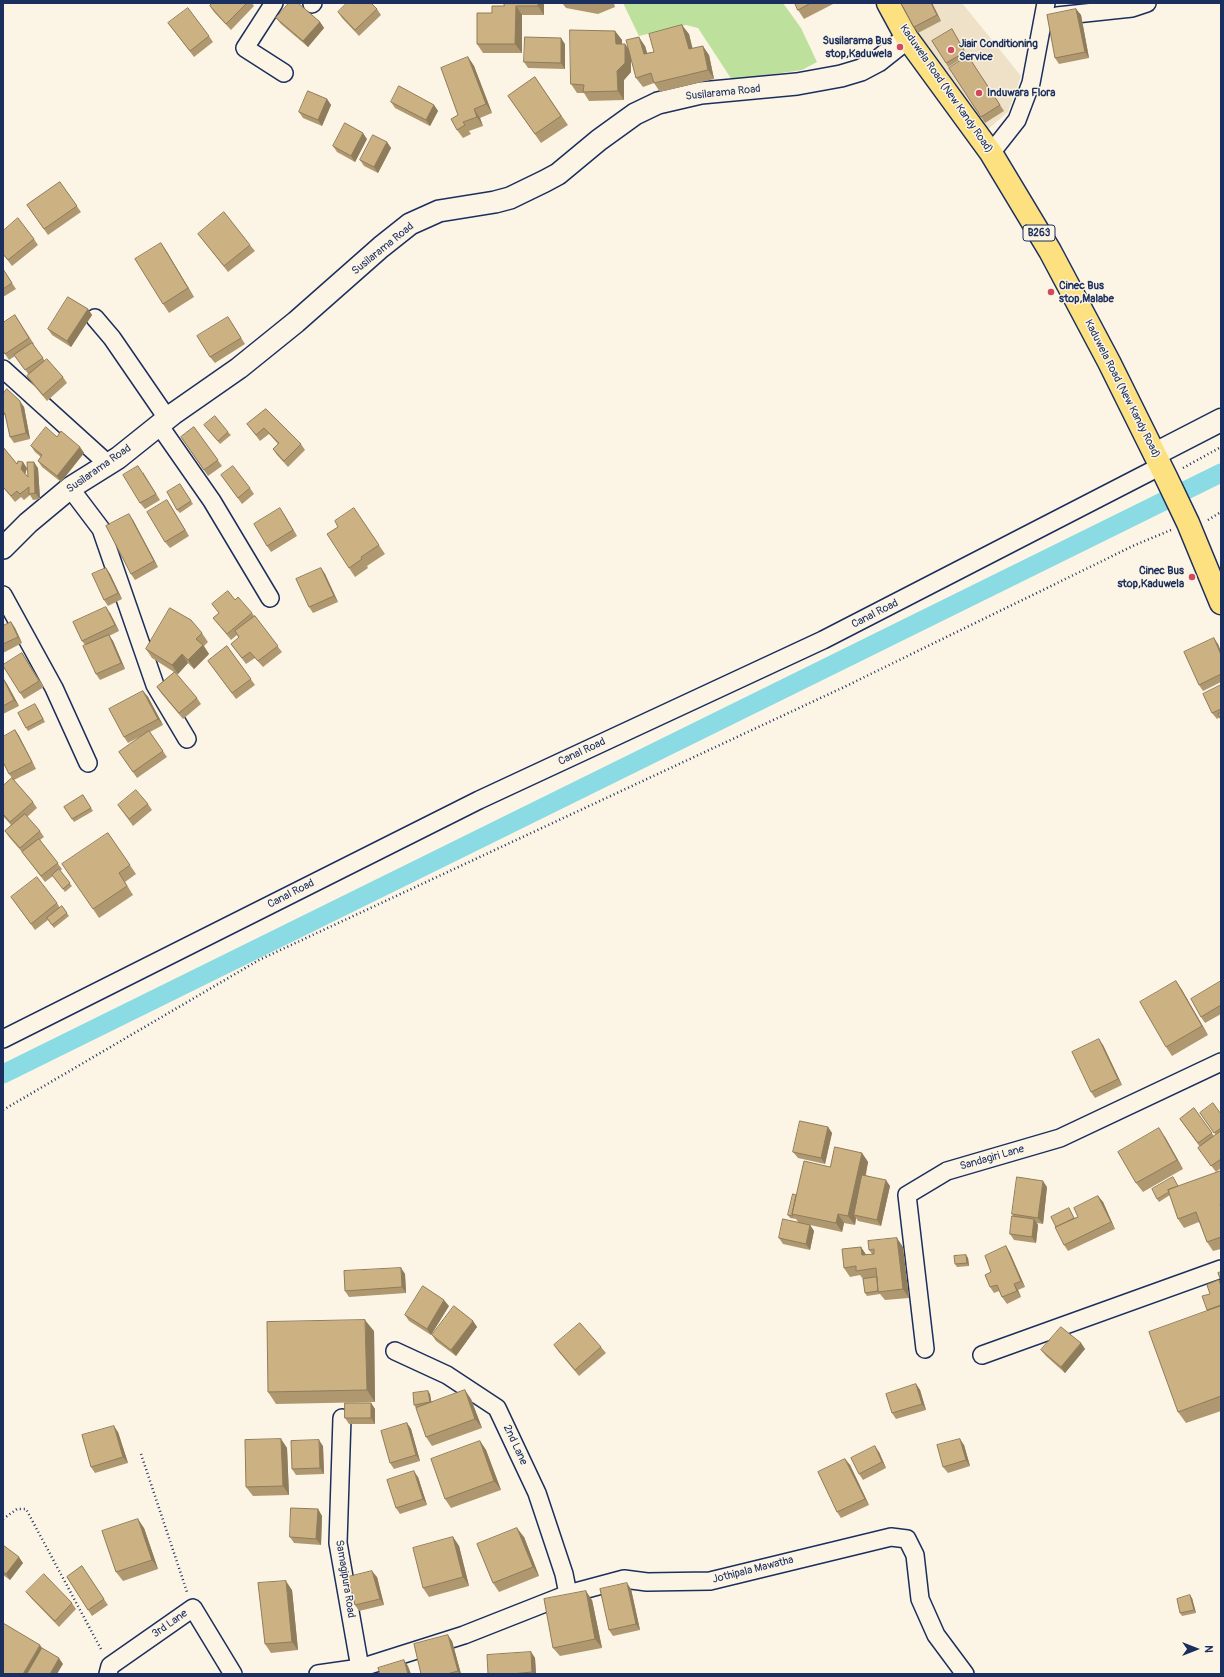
<!DOCTYPE html>
<style>
body{margin:0}
#map{position:relative;width:1224px;height:1677px;overflow:hidden;background:#fcf5e5;font-family:Pangolin,sans-serif}
canvas{display:block}
.frame{position:absolute;inset:0;border:4px solid #1b2f5e;pointer-events:none}
.north{position:absolute;left:1176px;top:1629px;width:40px;height:40px;-webkit-text-stroke:3px #fcf5e5;paint-order:stroke;rotate:90deg;font-size:11px;font-weight:700;line-height:16px;text-align:center;color:#1b2f5e}
.north::after{content:'';display:block;margin:auto;width:14px;height:18px;background:#1b2f5e;clip-path:polygon(50% 0,100% 100%,50% 72%,0 100%)}
</style>
<div id="map">
<canvas width="1224" height="1677"></canvas>
<div class="frame"></div>
<div class="north">N</div>
</div>
<script>
const context = document.querySelector('canvas').getContext('2d');
context.lineJoin = 'round';
function fill(path, color) { context.fillStyle = color; context.fill(path, 'evenodd'); }
function stroke(path, color, width, dash) { context.strokeStyle = color; context.lineWidth = width; context.lineCap = dash ? 'butt' : 'round'; context.setLineDash(dash || []); context.stroke(path); }
function write(font, color, halo, rows, align = 'center') {
  context.font = font + ' Pangolin,sans-serif'; context.lineWidth = 3; context.setLineDash([]); context.textBaseline = 'middle'; context.strokeStyle = halo; context.fillStyle = color; for (const [text, x, y, turn = 0] of rows) {
    context.save(); context.translate(x, y); context.rotate((+turn || 0) * Math.PI / 180); context.textAlign = isNaN(turn) ? turn : align; if (halo) context.strokeText(text, 0, 0); context.fillText(text, 0, 0); context.restore();
  }
}
fill(new Path2D(`
 M901 3H962L1021 76 1008 112 988 129 916 32Z`), '#eee1c7');
fill(new Path2D(`
 M623 3H783L801 28 817 62 802 70 732 80 698 28 686 25 639 36Z`), '#bde19c');
stroke(new Path2D(`
 M3 1074 1221 473`), '#8adbe3', 19);
const minor = new Path2D(`
 M274 3 245 48 284 73
 M312 4 313 3
 M1057 16 1132 8 1147 3
 M991 153 1017 120 1031 83 1046 3
 M95 318 112 338 167 418
 M3 369 108 464
 M159 425 212 501 270 598
 M70 488 101 529 155 685 187 739
 M3 595 54 688 88 763
 M3 1039 479 800 823 640 1161 466
 M925 1349 907 1195 947 1171 1060 1138 1221 1062
 M395 1351 447 1375 497 1408 537 1493 564 1574 568 1594
 M982 1355 1221 1269
 M342 1418 338 1543 360 1668
 M108 1674 110 1666 193 1608 233 1674
 M318 1674 360 1668 464 1635 568 1594 624 1579 647 1582 710 1581 891 1537 907 1539 915 1555 920 1599 936 1635 965 1674`);
const tertiary = new Path2D(`
 M3 548 28 523 70 488 118 458 173 414 239 368 296 322 381 247 410 224 439 211 495 202 510 198 545 181 558 174 599 140 635 114 658 103 701 93 797 84 841 76 861 70 878 61 907 38`);
const secondary = new Path2D(`
 M1155 454 1221 420`);
const primary = new Path2D(`
 M888 3 907 38 991 153 1050 251 1109 362 1166 477 1188 523 1221 603`);
stroke(minor, '#1b2f5e', 20);
stroke(tertiary, '#1b2f5e', 24);
stroke(secondary, '#1b2f5e', 25);
stroke(primary, '#1b2f5e', 25);
stroke(new Path2D(`
 M1183 468 1221 447
 M1208 520 1221 512
 M3 1110 259 960 842 688 1135 545 1171 530
 M141 1454 187 1592
 M3 1519 17 1509H26L102 1651`), '#1b2f5e', 2.5, [1, 3]);
stroke(minor, '#fcf5e5', 17);
stroke(tertiary, '#fcf5e5', 21);
stroke(secondary, '#fcf5e5', 22);
stroke(primary, '#fde080', 22);
fill(new Path2D(`
 M212 3H252L254 6 231 30 214 12 210 6Z
 M504 3H544V15H522V53H483L477 44 492 13 504 6Z
 M562 3H614L615 7 598 14 566 8Z
 M795 3H835L804 19 798 10Z
 M932 3 941 21 918 33 914 27Z
 M377 9 381 15 359 36 342 18 338 12Z
 M1076 9 1081 15 1089 58 1059 64 1055 58Z
 M276 18 320 22 324 28 308 47 281 24Z
 M168 23 209 36 213 42 194 57Z
 M952 29 967 55 948 67 946 63Z
 M615 31 622 40V44H625L629 49 645 46 647 53 654 52 689 34 692 48 709 55 714 79 660 92 654 83 643 87 636 78 631 59V72L624 80V100L589 101 584 93H577L571 84Z
 M565 44V69L528 68 524 62Z
 M968 56 1004 111 985 123 981 117Z
 M468 57 474 66 492 113 480 118 483 126 469 131 471 134 463 138 457 130 458 115Z
 M535 77 568 125 541 143 508 96Z
 M327 99 331 105 322 126 303 118 299 112Z
 M391 102 434 105 438 111 430 126 395 108Z
 M367 139 355 162 337 152 333 146Z
 M387 142 391 148 378 173 364 166 360 160Z
 M60 182 81 212 48 235 27 205Z
 M3 231 34 239 38 245 12 266 3 254Z
 M198 234 250 245 255 251 228 272Z
 M161 243 167 252 194 297 169 313 163 304Z
 M3 269 16 289 3 297Z
 M88 309 92 315 71 347 52 335 48 329Z
 M15 315 34 344H33L45 361 63 377 67 383 47 401 31 382 27 376 29 375 15 356 9 360 3 351Z
 M232 323 245 344 215 363 210 357Z
 M3 390 4 392 24 407 30 439 14 443 10 437 6 416 3 414Z
 M266 409 301 444 305 450 288 467 277 455 273 449 278 444 269 434 260 441 247 424Z
 M204 425 228 432 231 435 220 444Z
 M194 427 222 466 208 476 181 437Z
 M57 437 80 447 84 453 61 482 42 467 38 461 41 457 35 452 31 446Z
 M3 447 17 464 27 468 25 474 28 477 38 468 40 499 33 500 30 495 24 500 21 497 15 502 3 487Z
 M143 472 160 500 145 509 140 503Z
 M221 475 250 488 254 494 242 504Z
 M180 484 193 504 180 513 177 510Z
 M167 500 189 536 170 548 165 542Z
 M284 514 297 536 271 552 267 546Z
 M360 517 385 554 367 566 368 568 355 577 349 568Z
 M133 520 158 567 135 580 131 574Z
 M106 568 110 574 122 599 108 606 104 600Z
 M321 568 325 574 338 602 313 613 309 607Z
 M235 600 252 613 282 652 263 667 255 658 246 664 231 644 239 638 237 635 231 640 213 618 219 613 212 604Z
 M110 613 119 631 109 636 113 641 125 669 100 680 96 674 85 645 82 641Z
 M11 622 15 628 22 643 3 653V626Z
 M202 633 208 642 204 646 209 654 194 669 188 663 178 674 175 673 197 698 201 704 183 719 161 693 157 687 174 672 152 658 146 649Z
 M1218 644 1221 652V682L1203 691 1199 685Z
 M227 646 255 685 236 699 208 661Z
 M22 653 44 687 24 699 20 693Z
 M3 678 7 684 19 706 3 714Z
 M1221 685V720L1220 717 1217 719 1212 713Z
 M143 691 148 697 163 725 150 732 167 757 137 778 119 752 143 735 128 743 124 737Z
 M37 707 45 722 28 731 26 728Z
 M15 730 19 736 36 769 14 780 33 802 37 808 27 817 40 831 44 837 40 840 62 869 60 871 72 886 65 892 53 876 45 882 22 852 9 837 5 831 11 825 3 816V786L12 778 9 774Z
 M83 795 93 811 74 822 64 807Z
 M148 804 152 810 133 826 118 805Z
 M108 833 136 874 125 882 133 895 99 918 93 909Z
 M11 897 57 903 60 908 62 906 69 916 54 928 48 920 35 930Z
 M1176 981 1182 990 1208 1035 1172 1056 1166 1047Z
 M1221 981V1014L1205 1023 1201 1017Z
 M1103 1045 1122 1085 1095 1098 1091 1092Z
 M1194 1108 1214 1136 1216 1135 1200 1113 1221 1114V1168L1216 1172 1198 1148 1200 1147 1180 1119Z
 M828 1127 832 1133 825 1164 798 1158 793 1152Z
 M1165 1137 1183 1169 1143 1192 1136 1183Z
 M862 1153 868 1162 866 1175 890 1186 881 1226 858 1221 856 1218 855 1225 844 1223 842 1232 810 1225 814 1231 810 1250 783 1244 779 1238 798 1222 796 1219 790 1218 788 1215 796 1195 830 1167Z
 M1221 1171V1249L1213 1251 1207 1242 1199 1222 1184 1228 1178 1219 1170 1195 1159 1202 1157 1199 1179 1186Z
 M1047 1187 1043 1224 1037 1223 1038 1225 1036 1243 1014 1240 1010 1234 1013 1216 1012 1214Z
 M1098 1196 1103 1202 1115 1229 1068 1251 1064 1245 1069 1208 1074 1218 1078 1217Z
 M1006 1246 1010 1253 1025 1287 1018 1290 1021 1297 1007 1304 1002 1297 999 1291 994 1293 990 1287 991 1272Z
 M861 1247 866 1255 872 1254 869 1250 903 1247 909 1298 885 1300 880 1294 867 1296 865 1293 863 1279 860 1275 850 1277 844 1268Z
 M966 1255 968 1258 969 1266 957 1267 955 1264Z
 M401 1268 405 1274 406 1293 349 1297 345 1291Z
 M1219 1280 1221 1283V1411L1186 1423 1178 1412 1208 1311 1207 1310 1210 1294Z
 M449 1306 431 1335 409 1321 405 1315Z
 M473 1321 477 1327 456 1356 436 1341 432 1335Z
 M374 1331 375 1402 276 1404 268 1392Z
 M1081 1343 1085 1349 1065 1373 1046 1356 1041 1350Z
 M554 1345 601 1347 606 1353 579 1376 558 1351Z
 M916 1384 920 1390 926 1410 896 1419 892 1413Z
 M428 1391 430 1394 431 1402 471 1399 482 1428 432 1446 426 1437 416 1408 414 1405Z
 M371 1403 375 1409V1424H349L345 1418Z
 M407 1423 411 1429 420 1461 394 1469 390 1463Z
 M118 1432 128 1463 95 1473 91 1467Z
 M281 1439 287 1448 289 1495 253 1496 246 1487Z
 M480 1441 486 1450 501 1490 451 1508 445 1499Z
 M964 1445 970 1466 948 1473 943 1467Z
 M323 1446 324 1474 296 1475 292 1469Z
 M879 1452 886 1468 863 1480 859 1474Z
 M845 1459 850 1465 869 1505 841 1518 837 1512Z
 M418 1477 427 1505 400 1514 396 1508Z
 M318 1509 322 1516 321 1545 294 1543 290 1537Z
 M144 1528 158 1569 123 1581 116 1572Z
 M453 1537 459 1546 469 1586 429 1597 423 1588Z
 M524 1537 539 1576 499 1592 493 1583Z
 M3 1545 23 1563 10 1580 3 1575Z
 M82 1566 108 1605 92 1616 67 1577Z
 M377 1577 384 1605 359 1611 355 1605Z
 M631 1589 640 1630 613 1636 609 1630Z
 M292 1590 298 1650 271 1653 265 1644Z
 M26 1592 72 1603 76 1609 59 1627 31 1598Z
 M1192 1598 1196 1613 1182 1616 1180 1613Z
 M592 1600 602 1648 560 1656 553 1648Z
 M452 1641 461 1674H421Z
 M531 1652 535 1658 536 1674H488Z`), '#af9870');
fill(new Path2D(`
 M538 3H544V15L538 6Z
 M931 3H932L941 21 937 15Z
 M516 6 522 15V53L515 44Z
 M1076 9 1081 15 1089 58 1085 52Z
 M320 22 324 28 308 47 303 41Z
 M682 25 689 34 695 58 689 49Z
 M615 31 622 40V53L616 44Z
 M639 37 645 46 650 63 644 54Z
 M561 38 565 44V69L561 63Z
 M625 44 631 53V72L624 80V100L618 91 617 71Z
 M703 46 709 55 714 79 708 70Z
 M468 57 474 66 492 113 486 104Z
 M327 99 331 105 322 126 318 120Z
 M434 105 438 111 430 126 426 120Z
 M474 109 480 118 483 126 477 117Z
 M363 133 367 139 355 162 351 156Z
 M387 142 391 148 378 173 374 167Z
 M161 243 167 252 194 297 188 288Z
 M88 309 92 315 71 347 67 341Z
 M20 401 24 407 30 439 26 433Z
 M80 447 84 453 61 482 57 476Z
 M23 462 27 468 25 475 21 469Z
 M34 462 38 468 40 499 35 493Z
 M167 500 171 506 189 536 185 530Z
 M280 508 284 514 297 536 293 530Z
 M129 514 133 520 158 567 154 561Z
 M106 568 110 574 122 599 118 593Z
 M321 568 325 574 338 602 334 596Z
 M106 607 110 613 119 631 115 625Z
 M11 622 15 628 22 643 18 637Z
 M109 635 113 641 125 669 121 663Z
 M1214 638 1218 644 1221 652V655Z
 M203 645 209 654 194 669 188 660Z
 M182 654 188 663 178 674 172 665Z
 M3 678 7 684 19 706 14 700Z
 M143 691 148 697 163 725 158 719Z
 M15 730 19 736 36 769 32 762Z
 M1176 981 1182 990 1208 1035 1202 1026Z
 M1099 1039 1103 1045 1122 1085 1118 1079Z
 M828 1127 832 1133 825 1164 821 1158Z
 M1159 1128 1165 1137 1183 1169 1177 1160Z
 M862 1153 868 1162 857 1215H854L856 1218 855 1225 848 1216Z
 M886 1180 890 1186 881 1226 877 1220Z
 M1043 1181 1047 1187 1043 1224 1038 1218Z
 M1098 1196 1103 1202 1115 1229 1111 1222Z
 M838 1214 844 1223 842 1232 836 1223Z
 M1034 1219 1038 1225 1036 1243 1032 1237Z
 M810 1225 814 1231 810 1250 806 1244Z
 M897 1238 903 1247 909 1298 903 1289Z
 M1006 1246 1010 1253 1025 1287 1021 1281Z
 M861 1247 867 1256 862 1255Z
 M966 1255 968 1258 969 1266 967 1263Z
 M401 1268 405 1274 406 1293 402 1287Z
 M1014 1284 1018 1290 1021 1297 1017 1291Z
 M444 1300 449 1306 431 1335 427 1329Z
 M365 1320 374 1331 375 1402 367 1390Z
 M473 1321 477 1327 456 1356 451 1350Z
 M1081 1343 1085 1349 1065 1373 1061 1367Z
 M916 1384 920 1390 926 1410 922 1404Z
 M465 1390 471 1399 482 1428 475 1419Z
 M428 1391 430 1394 432 1405 430 1402Z
 M371 1403 375 1409V1424L371 1418Z
 M407 1423 411 1429 420 1461 416 1455Z
 M114 1426 118 1432 128 1463 123 1457Z
 M281 1439 287 1448 289 1495 283 1486Z
 M960 1439 964 1445 970 1466 966 1460Z
 M319 1440 323 1446 324 1474 320 1468Z
 M480 1441 486 1450 501 1490 494 1481Z
 M875 1446 879 1452 886 1468 882 1462Z
 M845 1459 850 1465 869 1505 865 1499Z
 M414 1471 418 1477 427 1505 423 1499Z
 M318 1509 322 1516 321 1545 316 1539Z
 M138 1519 144 1528 158 1569 152 1560Z
 M517 1528 524 1537 539 1576 533 1567Z
 M453 1537 459 1546 469 1586 463 1577Z
 M19 1557 23 1563 10 1580 6 1574Z
 M372 1571 377 1577 384 1605 380 1599Z
 M286 1581 292 1590 298 1650 292 1642Z
 M627 1583 631 1589 640 1630 636 1624Z
 M586 1591 592 1600 602 1648 595 1639Z
 M1190 1595 1192 1598 1196 1613 1194 1610Z
 M448 1635 452 1641 461 1674H460L458 1671Z
 M40 1645 46 1654 35 1674H23Z
 M531 1652 535 1658 536 1674H534L532 1672Z
 M59 1658 63 1664 57 1674H50Z
 M404 1660 408 1666 411 1674H408Z`), '#8f7c5b');
const building = new Path2D(`
 M212 3H247L226 24 210 6Z
 M289 3H298L320 22 303 41 276 18Z
 M347 3H371L377 9 355 30 338 12Z
 M504 3H538V6H516L515 44H477V13H492V6H504Z
 M795 3H811L798 10Z
 M901 3H931L937 15 914 27Z
 M188 8 209 36 190 51 168 23Z
 M1076 9 1085 52 1055 58 1047 15Z
 M682 25 689 49 703 46 708 70 654 83 651 73 636 78 626 40 639 37 644 54 654 52 649 34Z
 M952 29 965 52 946 63 932 41Z
 M570 30 615 31 616 44H625V63L617 71 618 91 583 92 584 85 571 84Z
 M525 37 561 38V63L524 62Z
 M968 56 1000 105 981 117 949 68Z
 M468 57 486 104 474 109 477 117 463 122 465 125 457 130 451 119 458 115 441 68Z
 M535 77 561 116 535 134 508 96Z
 M399 86 434 105 426 120 391 102Z
 M308 91 327 99 318 120 299 112Z
 M345 123 363 133 351 156 333 146Z
 M373 135 387 142 374 167 360 160Z
 M60 182 77 206 44 229 27 205Z
 M224 212 250 245 224 266 198 234Z
 M18 218 34 239 8 260 3 254V231Z
 M161 243 188 288 163 304 135 259Z
 M3 269 12 283 3 289Z
 M68 297 88 309 67 341 48 329Z
 M15 315 29 338 5 354 3 351V323Z
 M228 317 241 338 210 357 197 336Z
 M32 343 43 358 25 370 14 355Z
 M47 359 63 377 43 395 27 376Z
 M7 389 20 401 26 433 10 437 5 414 3 411V394Z
 M266 409 301 444 284 461 273 449 279 443 264 428 256 435 247 424Z
 M215 416 228 432 218 441 204 425Z
 M46 427 57 437 61 431 80 447 57 476 38 461 42 455 31 446Z
 M194 427 218 460 204 470 181 437Z
 M3 447 17 464 18 461 23 462 21 469 28 477 27 462H34L35 493 29 494V487L20 494 17 491 11 496 3 487Z
 M138 466 156 494 140 503 123 475Z
 M233 466 250 488 238 498 221 475Z
 M180 484 191 501 177 510 167 492Z
 M167 500 185 530 165 542 147 512Z
 M280 508 293 530 267 546 254 524Z
 M354 508 379 545 361 557 362 559 349 568 327 534 338 527 335 521Z
 M129 514 154 561 131 574 106 526Z
 M106 568 118 593 104 600 92 574Z
 M321 568 334 596 309 607 296 579Z
 M228 591 235 600 238 597 252 613 227 634 213 618 219 613 212 604Z
 M106 607 115 625 82 641 73 622Z
 M170 608 191 620 202 633 196 639 203 645 188 660 182 654 172 665 146 649Z
 M255 616 278 646 258 661 250 652 242 658 231 644 239 637 235 631Z
 M11 622 18 637 3 644V626Z
 M109 635 121 663 96 674 83 646Z
 M1214 638 1221 655V674L1199 685 1184 652Z
 M227 646 251 679 232 693 208 661Z
 M22 653 39 681 20 693 3 666V665Z
 M175 672 197 698 179 713 157 687Z
 M3 678 14 700 3 706Z
 M1221 685V709L1212 713 1203 694Z
 M143 691 158 719 124 737 109 709Z
 M35 704 43 719 26 728 18 713Z
 M1221 713V720L1218 714Z
 M15 730 32 762 9 774 3 762V737Z
 M149 731 163 751 133 772 119 752Z
 M12 778 33 802 10 822 3 814V786Z
 M136 790 148 804 129 819 118 805Z
 M83 795 91 808 72 819 64 807Z
 M25 814 40 831 20 848 5 831Z
 M108 833 130 865 119 873 127 886 93 909 62 864Z
 M39 839 58 863 41 876 22 852Z
 M59 869 70 883 63 889 52 875Z
 M37 877 57 903 31 924 11 897Z
 M62 906 67 913 52 925 47 918Z
 M1176 981 1202 1026 1166 1047 1140 1002Z
 M1221 981V1005L1201 1017 1191 999Z
 M1099 1039 1118 1079 1091 1092 1072 1052Z
 M1213 1103 1221 1114V1128L1214 1133 1200 1113Z
 M1194 1108 1212 1133 1198 1143 1180 1119Z
 M800 1121 828 1127 821 1158 793 1152Z
 M1159 1128 1177 1160 1136 1183 1118 1152Z
 M1221 1131V1159L1211 1166 1198 1148Z
 M835 1147 862 1153 848 1216 838 1214 836 1223 792 1214 804 1161 830 1167Z
 M1221 1171V1203L1220 1204 1221 1208V1237L1207 1242 1196 1212 1178 1219 1168 1190Z
 M862 1175 886 1180 877 1220 854 1215Z
 M1017 1177 1043 1181 1038 1218 1012 1214Z
 M1173 1177 1178 1186 1168 1190 1169 1192 1157 1199 1152 1189Z
 M793 1194 796 1195 792 1214 793 1216 788 1215Z
 M1098 1196 1111 1222 1064 1245 1055 1227 1078 1217 1074 1208Z
 M1069 1208 1074 1218 1056 1227 1051 1217Z
 M1012 1216 1034 1219 1032 1237 1010 1234Z
 M783 1219 810 1225 806 1244 779 1238Z
 M897 1238 903 1289 878 1292 876 1268 856 1271V1266L844 1268 842 1249 861 1247 862 1255 874 1254V1249L869 1250 868 1241Z
 M1006 1246 1021 1281 1014 1284 1017 1291 1002 1297 997 1285 990 1287 985 1275 991 1272 985 1256Z
 M966 1255 967 1263 955 1264 954 1256Z
 M401 1268 402 1287 345 1291 344 1271Z
 M1221 1272V1281L1218 1273Z
 M877 1277 878 1291 865 1293 863 1279Z
 M1219 1280 1221 1286V1305L1207 1310 1202 1296 1210 1294 1207 1285Z
 M423 1286 444 1300 427 1329 405 1315Z
 M454 1306 473 1321 451 1350 432 1335Z
 M1221 1306V1396L1178 1412 1149 1332Z
 M365 1320 367 1390 268 1392 267 1322Z
 M580 1323 601 1347 575 1370 554 1345Z
 M1061 1327 1081 1343 1061 1367 1041 1350Z
 M916 1384 922 1404 892 1413 886 1394Z
 M465 1390 475 1419 426 1437 416 1408Z
 M428 1391 430 1402 414 1405 413 1393Z
 M345 1403H371V1418H345Z
 M407 1423 416 1455 390 1463 381 1431Z
 M114 1426 123 1457 91 1467 82 1435Z
 M281 1439 283 1486 246 1487 245 1440Z
 M960 1439 966 1460 943 1467 937 1445Z
 M319 1440 320 1468 292 1469 291 1441Z
 M480 1441 494 1481 445 1499 431 1459Z
 M875 1446 882 1462 859 1474 851 1458Z
 M845 1459 865 1499 837 1512 818 1472Z
 M414 1471 423 1499 396 1508 387 1480Z
 M291 1508 318 1509 316 1539 290 1537Z
 M138 1519 152 1560 116 1572 102 1531Z
 M517 1528 533 1567 493 1583 477 1544Z
 M453 1537 463 1577 423 1588 413 1548Z
 M3 1545 19 1557 6 1574 3 1572Z
 M82 1566 104 1599 88 1610 67 1577Z
 M372 1571 380 1599 355 1605 348 1577Z
 M44 1574 72 1603 55 1621 26 1592Z
 M286 1581 292 1642 265 1644 258 1583Z
 M627 1583 636 1624 609 1630 600 1589Z
 M586 1591 595 1639 553 1648 544 1599Z
 M1190 1595 1194 1610 1180 1613 1177 1599Z
 M3 1623 40 1645 23 1674H3Z
 M448 1635 458 1671 447 1674H421L414 1644Z
 M42 1648 59 1658 50 1674H27Z
 M531 1652 532 1672 512 1674H488L487 1655Z
 M404 1660 408 1674H380L378 1668Z`);
fill(building, '#ccb182');
stroke(building, '#8f7c5b', 1);
for (const [x, y, r, color] of [
 [900,47,4,"#d1495b"],
 [951,50,4,"#d1495b"],
 [979,93,4,"#d1495b"],
 [1051,292,4,"#d1495b"],
 [1192,577,4,"#d1495b"]
]) { const dot = new Path2D(); dot.arc(x, y, r, 0, 2 * Math.PI); context.fillStyle = color; context.fill(dot); stroke(dot, '#fcf5e5', 1.5); }
for (const [x, y, w] of [
 [1039,233,32]
]) { const box = new Path2D(); box.roundRect(x - w / 2, y - 8, w, 16, 3); context.fillStyle = '#fcf5e5'; context.fill(box); stroke(box, '#1b2f5e', 1); }
write('bold 10px', '#1b2f5e', null, [
 ["B263",1039,233]
]);
write('bold 11px', '#1b2f5e', '#fcf5e5', [
 ["Susilarama Bus",892,41,"right"],
 ["stop,Kaduwela",892,54,"right"],
 ["Jiair Conditioning",959,44],
 ["Service",959,57],
 ["Induwara Flora",987,93],
 ["Cinec Bus",1059,286],
 ["stop,Malabe",1059,299],
 ["Cinec Bus",1184,571,"right"],
 ["stop,Kaduwela",1184,584,"right"]
], 'left');
write('11px', '#1b2f5e', '#fcf5e5', [
 ["Kaduwela Road (New Kandy Road)",946,89,55],
 ["Susilarama Road",723,93,-6],
 ["Susilarama Road",383,249,-39],
 ["Kaduwela Road (New Kandy Road)",1122,389,63],
 ["Susilarama Road",99,469,-35],
 ["Canal Road",875,614,-27],
 ["Canal Road",582,752,-25],
 ["Canal Road",291,894,-27],
 ["Sandagiri Lane",992,1158,-16],
 ["2nd Lane",515,1445,65],
 ["Jothipala Mawatha",753,1570,-14],
 ["Samagipura Road",345,1579,81],
 ["3rd Lane",170,1624,-35]
]);
</script>
